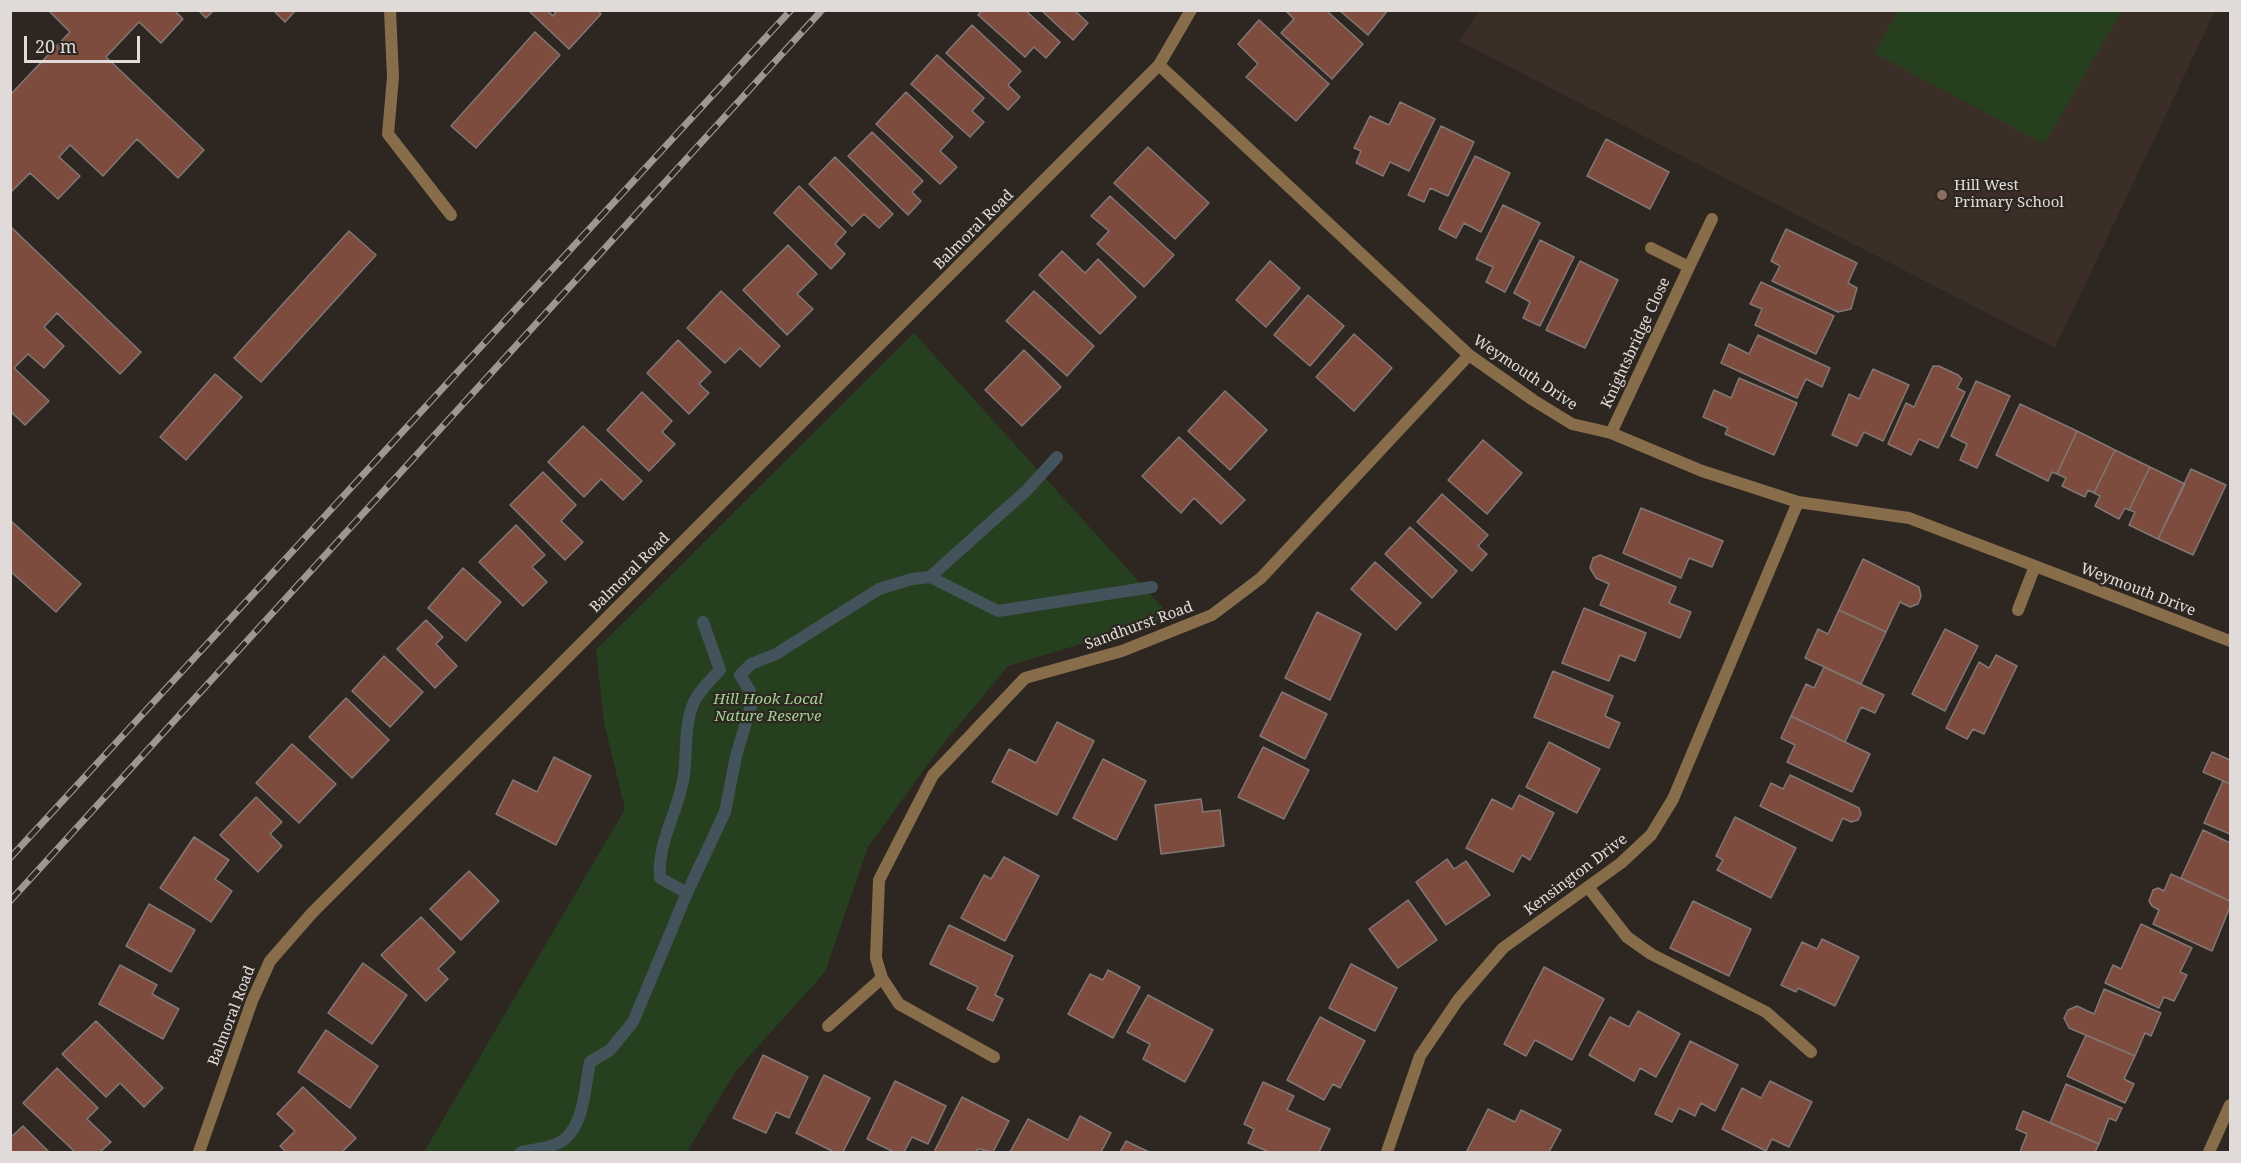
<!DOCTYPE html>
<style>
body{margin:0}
#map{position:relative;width:2241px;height:1163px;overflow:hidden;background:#2d2621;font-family:"Noto Serif",serif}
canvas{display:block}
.frame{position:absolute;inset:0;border:12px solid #e0dbd9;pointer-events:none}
.scale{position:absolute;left:24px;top:36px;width:116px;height:27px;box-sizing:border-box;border:3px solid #e0dbd9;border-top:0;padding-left:8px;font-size:18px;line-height:21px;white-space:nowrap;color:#e0dbd9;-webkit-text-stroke:4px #2d2621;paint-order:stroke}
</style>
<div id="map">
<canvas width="2241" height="1163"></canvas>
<div class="frame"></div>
<div class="scale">20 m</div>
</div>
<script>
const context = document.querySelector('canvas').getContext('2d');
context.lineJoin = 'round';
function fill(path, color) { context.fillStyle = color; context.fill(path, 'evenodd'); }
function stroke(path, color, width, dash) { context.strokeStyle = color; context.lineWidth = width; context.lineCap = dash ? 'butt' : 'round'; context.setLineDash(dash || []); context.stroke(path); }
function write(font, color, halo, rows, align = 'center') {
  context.font = font + ' "Noto Serif",serif'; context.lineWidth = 4.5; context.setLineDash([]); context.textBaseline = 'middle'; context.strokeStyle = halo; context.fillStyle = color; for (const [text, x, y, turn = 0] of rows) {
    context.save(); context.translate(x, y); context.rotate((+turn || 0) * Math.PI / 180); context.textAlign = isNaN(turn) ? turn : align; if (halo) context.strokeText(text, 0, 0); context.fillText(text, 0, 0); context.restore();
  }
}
fill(new Path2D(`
 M1480 10 2215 11 2055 348 1459 41Z`), '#3b2e26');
fill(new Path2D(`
 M1898 11V10L2122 11 2044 144 1874 53Z
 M914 333 1171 617 1008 666 939 749 868 847 825 972 736 1071 688 1150 694 1152H424L625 809 604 723 596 650Z`), '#263f1f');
stroke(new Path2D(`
 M930 577 1027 490 1057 457
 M687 893 660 878C657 841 679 811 684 775 687 752 684 724 694 702 699 691 711 679 720 670L703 622
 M521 1152C535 1149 555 1148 566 1138 585 1120 585 1085 590 1062L610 1050 633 1022 687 893 725 812 736 756 751 706 750 691 740 675 751 664 776 654 879 589 912 579 930 577 998 611 1152 587`), '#43535b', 12);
const building = new Path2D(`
 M48 10H174L183 19 161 43 139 22 106 57 204 150 178 178 137 139 103 176 70 145 59 157 80 176 58 199 30 173 10 193V95L70 32Z
 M198 10H214L206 18Z
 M273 10H296L285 22Z
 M547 10 553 16 557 10H597L601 14 569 49 529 11Z
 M982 10H1025L1060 42 1046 58 1034 47 1025 57 978 15Z
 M1041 10H1074L1088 23 1073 40Z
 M1285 10H1326L1363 44 1332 79 1281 33 1294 19Z
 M1339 10H1388L1368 35Z
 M1259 20 1329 84 1296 121 1246 77 1258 64 1238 44Z
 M972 25 1021 71 1008 85 1020 97 1008 110 946 53Z
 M535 32 560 55 476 148 451 126Z
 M937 55 984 98 972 111 984 122 970 137 911 84Z
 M906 92 953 137 940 151 957 167 940 184 876 124Z
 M1400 102 1435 119 1409 171 1390 162 1383 176 1356 163 1361 151 1354 148 1370 116 1389 125Z
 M1441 126 1474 142 1448 196 1430 188 1424 202 1408 195Z
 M872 132 923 181 912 192 921 201 908 215 848 156Z
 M1606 139 1669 172 1650 209 1587 176Z
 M1148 147 1209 203 1175 239 1114 183Z
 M1475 156 1510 173 1481 232 1464 223 1456 238 1439 229Z
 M835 157 893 214 879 228 864 214 852 226 809 184Z
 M799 186 846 232 835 244 845 254 831 269 774 213Z
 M1110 196 1174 255 1144 287 1097 244 1109 231 1091 216Z
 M1503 205 1540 223 1505 292 1486 282 1493 267 1476 259Z
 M11 227 141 352 120 374 57 313 44 327 64 346 44 368 28 354 14 368 49 401 25 425 10 411Z
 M1786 229 1857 263 1848 283 1857 288 1851 309 1838 312 1772 281 1780 266 1771 261Z
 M349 231 376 255 261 382 234 358Z
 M1540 240 1574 257 1540 326 1523 318 1530 302 1514 293Z
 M788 245 817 274 797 294 813 309 787 335 743 290Z
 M1062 251 1085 273 1098 259 1136 297 1100 334 1039 275Z
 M1270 261 1300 288 1266 327 1236 300Z
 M1580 261 1618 280 1585 348 1546 330Z
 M1761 282 1834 316 1816 354 1755 325 1762 309 1750 304Z
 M721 291 780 346 760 367 740 348 725 363 687 328Z
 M1034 291 1094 346 1067 376 1006 321Z
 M1308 295 1344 326 1310 366 1274 335Z
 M1354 334 1392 368 1354 411 1316 377Z
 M1758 335 1830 368 1822 387 1806 379 1797 398 1721 363 1729 344 1749 354Z
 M678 340 711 372 699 384 709 393 689 414 647 373Z
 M1024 350 1061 387 1022 426 985 390Z
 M1933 366H1939L1958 375 1962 379 1957 388 1965 392 1938 448 1919 439 1911 455 1888 444 1906 403 1914 407Z
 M1873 369 1909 385 1883 441 1864 432 1857 446 1832 435 1849 394 1859 399Z
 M215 374 242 397 186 460 160 437Z
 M1739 378 1797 403 1774 455 1725 434 1728 428 1703 417 1714 390 1731 398Z
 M1976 381 2010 396 1977 468 1960 460 1967 444 1951 436Z
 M1225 391 1267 430 1230 470 1188 431Z
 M642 392 672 421 662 432 675 444 649 471 607 430Z
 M2020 404 2077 431 2057 474 2052 472 2048 481 1996 455Z
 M583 426 642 481 623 500 601 479 584 497 548 462Z
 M2077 431 2115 450 2094 493 2088 490 2085 497 2062 486 2066 478 2057 474Z
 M1179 437 1245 500 1221 524 1194 498 1181 513 1142 476Z
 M1483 440 1522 473 1487 514 1448 480Z
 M2115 450 2150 467 2129 510 2125 508 2119 519 2095 506 2100 496 2094 493Z
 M2150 467 2185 484 2158 539 2129 525 2135 512 2129 510Z
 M2191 469 2226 485 2193 555 2158 539Z
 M543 472 576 505 561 521 583 542 565 560 510 505Z
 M1442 494 1488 535 1478 546 1487 554 1472 571 1417 522Z
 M1641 508 1723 541 1712 567 1689 558 1681 578 1623 553Z
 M10 520 81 584 56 612 10 571Z
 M516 525 545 555 532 567 547 582 523 606 479 562Z
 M1410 527 1457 571 1432 598 1385 554Z
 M1600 555 1676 587 1669 603 1691 612 1680 638 1600 605 1609 584 1596 578 1590 568 1593 558Z
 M1863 559 1919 587 1921 596 1918 604 1910 607 1900 602 1886 632 1839 610Z
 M1375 562 1421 603 1396 630 1351 589Z
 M463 568 501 602 466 641 428 608Z
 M1584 608 1646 633 1635 661 1620 655 1609 681 1562 663Z
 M1839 610 1886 632 1861 684 1805 658 1818 629 1828 634Z
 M1317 612 1361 634 1330 700 1285 678Z
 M426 620 443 637 436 644 457 666 435 688 397 649Z
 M1945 629 1978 646 1945 711 1912 694Z
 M1996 655 2017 666 1984 734 1973 729 1967 739 1946 728 1979 662 1989 668Z
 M384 656 423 692 390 727 352 691Z
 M1824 667 1884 695 1875 713 1861 707 1845 742 1791 716 1806 684 1814 688Z
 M1553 671 1613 696 1605 716 1620 723 1609 748 1534 717Z
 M1282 692 1327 714 1305 759 1260 736Z
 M346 698 389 740 352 778 309 737Z
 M1791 716 1870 754 1852 792 1787 762 1795 745 1781 738Z
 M1057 722 1094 741 1057 815 992 782 1009 749 1036 763Z
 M1549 742 1600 769 1577 813 1526 787Z
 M292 744 336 784 299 823 256 783Z
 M1263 747 1309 770 1284 819 1238 797Z
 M2212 752 2230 760V784L2203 772Z
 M554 757 591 776 556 845 496 814 513 780 537 792Z
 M1103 759 1146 781 1116 840 1073 818Z
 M1790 775 1859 808 1861 814 1858 820 1851 822 1843 818 1832 841 1760 806 1771 783 1783 789Z
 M2223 781 2230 784V834L2204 823Z
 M1519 795 1554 813 1530 860 1522 855 1513 872 1466 848 1492 799 1512 809Z
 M256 797 282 822 270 834 282 846 258 872 220 835Z
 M1201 799 1203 812 1220 810 1224 846 1161 854 1155 805Z
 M1735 817 1796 848 1771 898 1717 870 1723 860 1716 856Z
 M2203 830 2230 843V901L2181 878Z
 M194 837 229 860 215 879 232 891 211 922 160 888Z
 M1004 857 1039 876 1005 941 961 918 984 875 991 879Z
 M1447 859 1454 869 1466 861 1490 895 1446 925 1416 882Z
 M469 871 499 901 461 940 430 909Z
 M2171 874 2230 901V907L2212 951 2153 924 2159 910 2152 906 2149 901 2153 890 2158 888 2164 891Z
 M1408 900 1437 940 1398 968 1369 929Z
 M1693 901 1751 929 1729 976 1670 948Z
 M149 904 195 930 171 972 126 946Z
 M421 917 455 952 438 969 448 979 426 1001 381 955Z
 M2141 924 2192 948 2180 972 2187 975 2174 1001 2164 997 2159 1008 2105 983 2113 965 2121 969Z
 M949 925 1013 956 995 995 1003 999 993 1021 967 1009 978 987 930 964Z
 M1822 939 1859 957 1835 1006 1798 988 1796 992 1781 985 1802 942 1817 949Z
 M363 963 407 995 372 1044 328 1013Z
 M1351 964 1397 988 1375 1031 1329 1008Z
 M120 965 157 985 152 994 179 1009 163 1039 99 1004Z
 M1544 967 1604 999 1572 1060 1535 1040 1526 1056 1504 1044Z
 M1108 970 1140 987 1113 1038 1068 1014 1090 974 1103 980Z
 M2104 989 2161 1013 2151 1036 2145 1033 2135 1056 2069 1028 2064 1018 2068 1010 2077 1006 2094 1014Z
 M1148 995 1213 1030 1185 1082 1143 1059 1150 1044 1127 1032Z
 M1638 1011 1680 1034 1656 1077 1640 1068 1634 1081 1589 1055 1610 1017 1629 1027Z
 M1320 1017 1365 1041 1340 1088 1333 1084 1324 1100 1287 1080Z
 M96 1021 163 1088 144 1107 120 1083 106 1097 62 1054Z
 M326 1030 378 1066 350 1108 298 1072Z
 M2086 1035 2135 1056 2124 1079 2134 1084 2125 1103 2067 1076Z
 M1690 1041 1738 1065 1715 1111 1701 1103 1695 1116 1679 1108 1672 1122 1655 1114Z
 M763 1055 808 1077 789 1118 776 1112 766 1133 733 1118Z
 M57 1068 98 1108 87 1119 111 1142 100 1152H75L23 1103Z
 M824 1075 870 1098 843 1152H834L796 1133Z
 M895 1081 946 1106 928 1144 912 1137 904 1152H894L867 1139Z
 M1770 1081 1812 1102 1789 1147 1772 1139 1766 1151 1722 1129 1742 1088 1761 1098Z
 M1263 1082 1294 1096 1287 1110 1330 1129 1319 1152H1269L1248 1143 1254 1129 1244 1124Z
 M2066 1084 2122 1108 2116 1121 2109 1118 2099 1144 2050 1123Z
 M303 1087 356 1138 342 1152H286L280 1146 295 1131 277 1114Z
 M962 1097 1009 1121 993 1152 978 1149 976 1152H934Z
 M1488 1109 1515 1122 1521 1110 1561 1130 1549 1152H1470L1467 1151Z
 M2023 1111 2099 1144 2095 1152H2020L2027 1134 2016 1129Z
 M1080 1116 1111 1133 1101 1152H1010L1028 1119 1068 1140Z
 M23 1126 49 1152H10V1138Z
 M1126 1141 1149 1152H1120Z`);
fill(building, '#7e4c3f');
stroke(building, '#817774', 1.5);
stroke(new Path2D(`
 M390 10 393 77 388 134 451 215
 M1588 887 1627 937 1651 954 1766 1012 1811 1052`), '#886d4b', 12);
stroke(new Path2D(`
 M1159 65 1469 355 1533 400 1572 424 1611 433 1702 471 1798 502 1909 518 2035 566
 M1651 248 1689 267 1712 219
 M1611 433 1689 267
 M2018 610 2035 566 2230 641
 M828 1026 882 978
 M994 1057 899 1004 882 978 876 958 879 880 933 775 1025 678 1122 651 1212 615 1261 578 1469 355
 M199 1152 252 1001 270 961 312 913 1159 65 1191 10
 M1387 1152 1420 1056 1458 1000 1503 948 1621 863 1651 835 1673 799 1798 502`), '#886d4b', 12);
stroke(new Path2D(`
 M2209 1152 2230 1105`), '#886d4b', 12);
const rail = new Path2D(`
 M10 858 791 10
 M10 901 822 10`);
stroke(rail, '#9d9794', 7);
stroke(rail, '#2d2621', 4.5, [14]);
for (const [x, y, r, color] of [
 [1942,195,6,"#8d6e63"]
]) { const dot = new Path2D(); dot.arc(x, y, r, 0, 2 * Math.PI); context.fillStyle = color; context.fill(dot); stroke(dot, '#2d2621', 2); }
write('15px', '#e0dbd9', '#2d2621', [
 ["Hill West",1954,186],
 ["Primary School",1954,203]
], 'left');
write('15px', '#e0dbd9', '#2d2621', [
 ["Balmoral Road",974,230,-45],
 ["Knightsbridge Close",1636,343,-65],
 ["Weymouth Drive",1525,373,34],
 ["Balmoral Road",630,573,-45],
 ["Weymouth Drive",2138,590,21],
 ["Sandhurst Road",1139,626,-20],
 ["Kensington Drive",1576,875,-37],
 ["Balmoral Road",232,1016,-69]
]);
write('italic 15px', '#a0d292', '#2d2621', [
 ["Hill Hook Local",768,700],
 ["Nature Reserve",768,717]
]);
</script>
